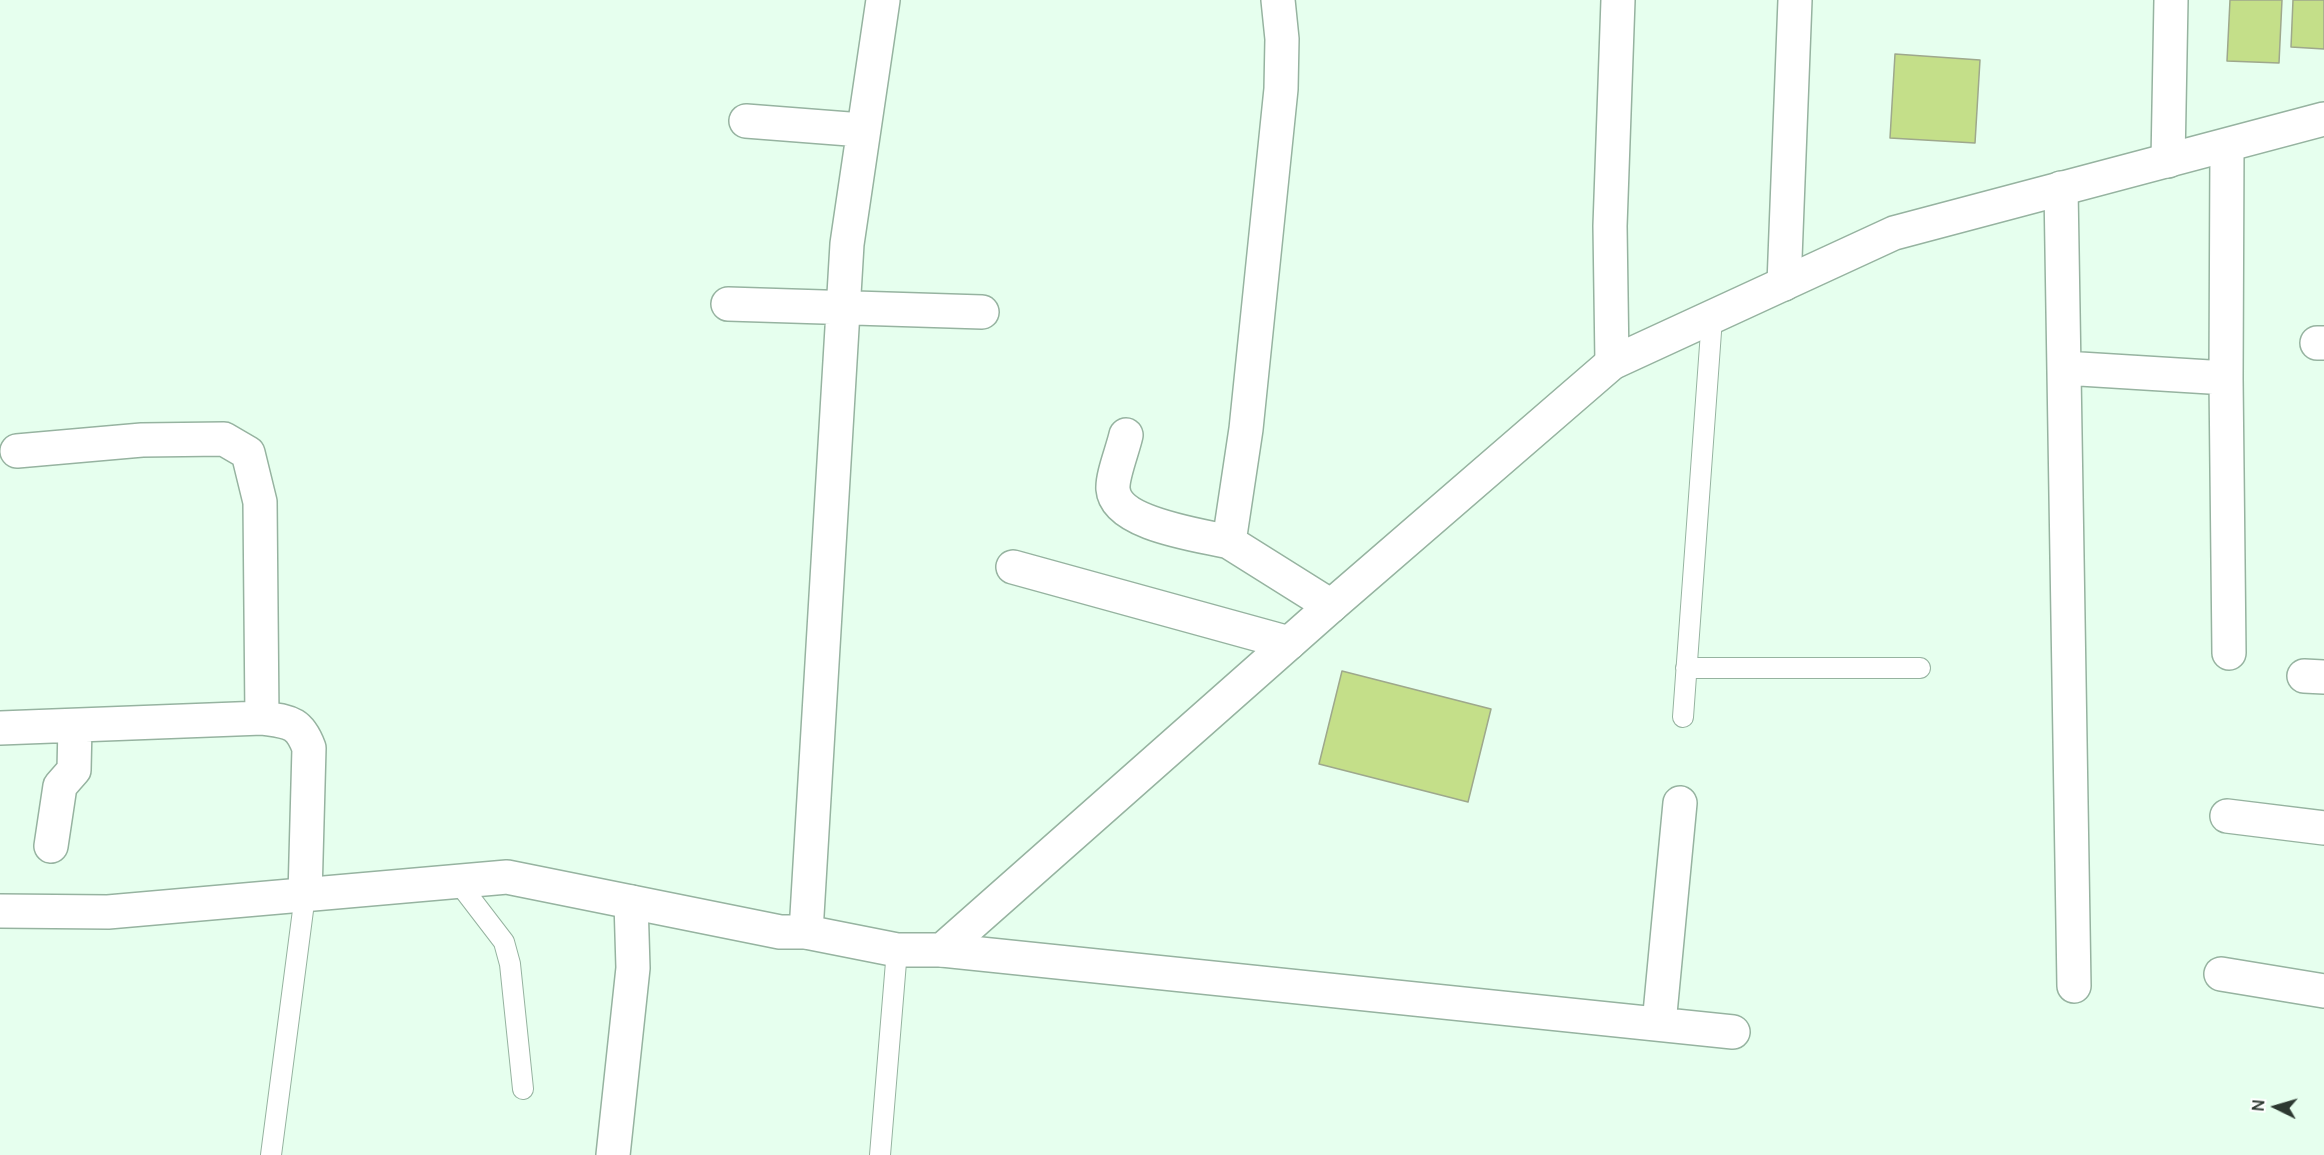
<!DOCTYPE html>
<style>
body{margin:0}
#map{position:relative;width:2324px;height:1155px;overflow:hidden;background:#e6ffee;font-family:Manrope,sans-serif}
canvas{display:block}
.north{position:absolute;left:2246px;top:1077px;width:60px;height:60px;-webkit-text-stroke:4px #fff;paint-order:stroke;rotate:275deg;font-size:16px;font-weight:700;line-height:24px;text-align:center;color:#2d3931}
.north::after{content:'';display:block;margin:auto;width:21px;height:27px;background:#2d3931;clip-path:polygon(50% 0,100% 100%,50% 72%,0 100%)}
</style>
<div id="map">
<canvas width="2324" height="1155"></canvas>
<div class="north">N</div>
</div>
<script>
const context = document.querySelector('canvas').getContext('2d');
context.lineJoin = 'round';
function fill(path, color) { context.fillStyle = color; context.fill(path, 'evenodd'); }
function stroke(path, color, width, dash) { context.strokeStyle = color; context.lineWidth = width; context.lineCap = dash ? 'butt' : 'round'; context.setLineDash(dash || []); context.stroke(path); }
const building = new Path2D(`
 M2230 0H2282L2279 63 2227 61Z
 M2293 0H2324V49L2291 47Z
 M1895 54 1980 60 1975 143 1890 138Z
 M1342 671 1491 709 1468 802 1319 764Z`);
fill(building, '#c4df89');
stroke(building, '#9ea88c', 1.5);
const service = new Path2D(`
 M1686 668H1920
 M1683 717 1712 318
 M458 882 504 942 510 964 523 1089
 M271 1155 305 895
 M880 1155 897 950`);
const minor = new Path2D(`
 M1278 0 1282 39 1281 89 1246 429 1229 542 1331 606
 M746 121 862 130
 M2227 147 2226 378 2229 653
 M2168 161 2171 0
 M2061 188 2074 986
 M1784 284 1795 0
 M728 304 982 312
 M2317 343H2324
 M1612 363 1610 226 1618 0
 M2064 368 2226 378
 M1126 435C1123 449 1112 476 1113 489 1116 525 1201 535 1229 542
 M17 451 142 440 224 439 248 453 260 502 262 718
 M1013 567 1289 643
 M2304 676 2324 677
 M0 728 262 718C289 722 299 721 309 748L305 895
 M2227 816 2324 828
 M51 846 60 786 74 770 75 726
 M806 932 847 244 883 0
 M942 950 1733 1032
 M2221 974 2324 991
 M1659 1024 1680 803
 M613 1155 633 968 631 902`);
const secondary = new Path2D(`
 M0 911 108 912 507 877 780 932H806L897 950H942L1331 606 1612 363 1894 233 2324 119`);
stroke(service, '#96b3a0', 22);
stroke(minor, '#96b3a0', 36);
stroke(secondary, '#96b3a0', 36);
stroke(service, '#fff', 20);
stroke(minor, '#fff', 33);
stroke(secondary, '#fff', 33);
</script>
